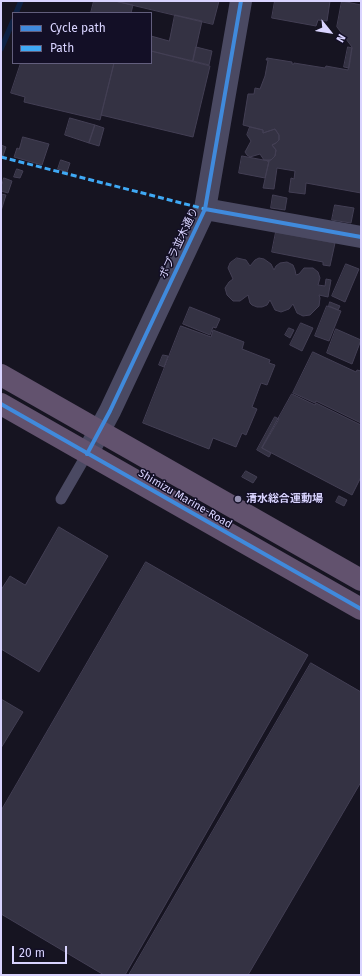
<!DOCTYPE html>
<meta charset="utf-8">
<style>
body{margin:0}
#map{position:relative;width:362px;height:976px;overflow:hidden;background:#161421;font-family:"Fira Sans",sans-serif}
canvas{display:block}
.frame{position:absolute;inset:0;border:2px solid #d9d4ff;pointer-events:none}
.legend{position:absolute;left:12px;top:12px;width:140px;height:52px;box-sizing:border-box;background:#130f26;border:1px solid #625e7d;margin:0;padding:5px 7px;list-style:none;font-size:12px;color:#d9d4ff}
.legend li{display:flex;align-items:center;gap:8px;height:20px}
.legend b{width:20px;border:1px solid #625e7d}
.north{position:absolute;left:310px;top:12px;width:40px;height:40px;-webkit-text-stroke:3px #130f26;paint-order:stroke;rotate:120deg;font-size:11px;font-weight:700;line-height:16px;text-align:center;color:#d9d4ff}
.north::after{content:'';display:block;margin:auto;width:14px;height:18px;background:#d9d4ff;clip-path:polygon(50% 0,100% 100%,50% 72%,0 100%)}
.scale{position:absolute;left:12px;top:946px;width:55px;height:18px;box-sizing:border-box;border:2px solid #d9d4ff;border-top:0;padding-left:5px;font-size:12px;line-height:14px;white-space:nowrap;color:#d9d4ff;-webkit-text-stroke:3px #130f26;paint-order:stroke}
</style>
<div id="map">
<canvas width="362" height="976"></canvas>
<div class="frame"></div>
<ul class="legend">
<li><b style="height:5px;background:#408adc"></b>Cycle path</li>
<li><b style="height:5px;background:#3fa9f5"></b>Path</li>
</ul>
<div class="north">N</div>
<div class="scale">20 m</div>
</div>
<script>
const context = document.querySelector('canvas').getContext('2d');
context.lineJoin = 'round';
function stroke(path, color, width, dash) { context.strokeStyle = color; context.lineWidth = width; context.lineCap = dash ? 'butt' : 'round'; context.setLineDash(dash || []); context.stroke(path); }
function fill(path, color) { context.fillStyle = color; context.fill(path, 'evenodd'); }
function write(font, color, halo, rows, align = 'center') {
  context.font = font + ' "Fira Sans","Noto Sans JP",sans-serif'; context.lineWidth = 3; context.setLineDash([]); context.textBaseline = 'middle'; context.strokeStyle = halo; context.fillStyle = color; for (const [text, x, y, turn = 0] of rows) {
    context.save(); context.translate(x, y); context.rotate((+turn || 0) * Math.PI / 180); context.textAlign = isNaN(turn) ? turn : align; if (halo) context.strokeText(text, 0, 0); context.fillText(text, 0, 0); context.restore();
  }
}
stroke(new Path2D(`
 M16 13 21 1
 M1 49 13 21`), '#0d2144', 5.5);
const building = new Path2D(`
 M94 1H115L133 5 131 13H91Z
 M115 1H219L213 24Z
 M275 1H330L327 21 318 20 316 26 272 18Z
 M342 1 361 5V193L306 183 305 194 289 192 291 178 294 179 295 171 277 168 274 189 263 188 269 161H267L271 160 275 156 276 150 272 145 276 143 279 140V135L275 129 263 133V130L243 125 248 94H254L255 88 260 89 265 76 268 60H266L267 58 292 62V64H294V63L325 68 326 66 348 70 352 47 337 27Z
 M175 15 202 21 193 61 151 51V36L169 41Z
 M196 47 212 51 209 65 193 61Z
 M348 47 352 48 349 68 344 67Z
 M151 51 210 66 193 137 101 115 114 63H151Z
 M21 63H114L100 120 24 102 25 97 11 93Z
 M70 118 95 125 89 143 65 135Z
 M95 125 104 128 99 146 89 143Z
 M250 127 263 130V133L275 129 279 135V140L276 143 272 145 276 150 275 156 271 160H264L260 154 250 157 247 155 245 152 251 141 247 135Z
 M23 137 49 144 42 165 14 157 17 148 19 149Z
 M1 145 6 147 3 156 1 155Z
 M242 156 269 161 265 178 239 173Z
 M61 160 70 163 67 172 58 169Z
 M17 169 23 171 20 178 14 177Z
 M4 178 12 181 8 193 1 191Z
 M1 194 6 195 1 211Z
 M273 195 287 198 285 210 271 208Z
 M335 205 354 208 351 223 332 220Z
 M276 232 335 243 330 266 323 265V262L272 252Z
 M237 258 246 260 250 266 255 260 259 258 264 259 271 264 274 270 276 266 280 263 287 262 293 265 295 270 296 275 299 274 304 268H313L318 272 320 278 318 285 325 286 326 279 331 280 328 297 319 295 320 298 319 306 310 315 303 316 297 313 293 304 289 309 281 312 275 310 270 300 267 305 262 307H257L252 305 250 303 248 295 240 301H233L227 295 225 288 229 282 233 279 228 268 230 263Z
 M346 264 359 269 345 302 332 296Z
 M330 302 340 306 338 310 329 306Z
 M327 306 341 311 329 341 315 336Z
 M190 307 220 319 216 328 213 327 210 335 183 324Z
 M301 323 313 328 302 351 290 345Z
 M181 326 211 337 213 330 244 342 242 349 270 360 269 363 275 365 267 385 261 383 252 407 257 409 246 435 242 433 236 447 213 438 209 449 143 423Z
 M289 328 294 330 290 338 285 335Z
 M336 329 361 340 352 364 327 353Z
 M313 352 356 372 357 370 361 371V423L316 401 315 403 293 393Z
 M163 355 168 356 164 367 159 365Z
 M292 394 315 405 316 403 361 425V477L352 495 262 448Z
 M275 417 279 419 262 448 271 453 269 457 257 450Z
 M246 471 257 477 253 483 242 477Z
 M339 496 347 500 344 506 336 502Z
 M59 527 108 556 39 672 1 649V590L10 576 25 585Z
 M146 562 308 655 125 975H104L1 914V811Z
 M311 663 361 692V782L248 975H129Z
 M1 699 23 712 1 748Z`);
fill(building, '#343243');
stroke(building, '#433f54', 1);
stroke(new Path2D(`
 M61 499 87 454`), '#4a4962', 11);
stroke(new Path2D(`
 M205 209 361 237`), '#4a4962', 22);
stroke(new Path2D(`
 M87 454 110 411 205 209 241 1`), '#4a4962', 22);
stroke(new Path2D(`
 M1 375 361 580
 M1 404 361 609`), '#62526e', 22);
stroke(new Path2D(`
 M1 157 205 209`), '#3fa9f5', 3, [6, 3]);
stroke(new Path2D(`
 M205 209 361 237
 M1 404 361 609
 M87 454 110 411 205 209 241 1`), '#408adc', 4);
for (const [x, y, r, color] of [
 [238,499,4,"#9591b1"]
]) { const dot = new Path2D(); dot.arc(x, y, r, 0, 2 * Math.PI); context.fillStyle = color; context.fill(dot); stroke(dot, '#130f26', 1.5); }
write('11px', '#d9d4ff', '#130f26', [
 ["ポプラ並木通り",179,243,-65],
 ["Shimizu Marine-Road",185,499,30]
]);
write('bold 11px', '#d9d4ff', '#130f26', [
 ["清水総合運動場",246,499]
], 'left');
</script>
